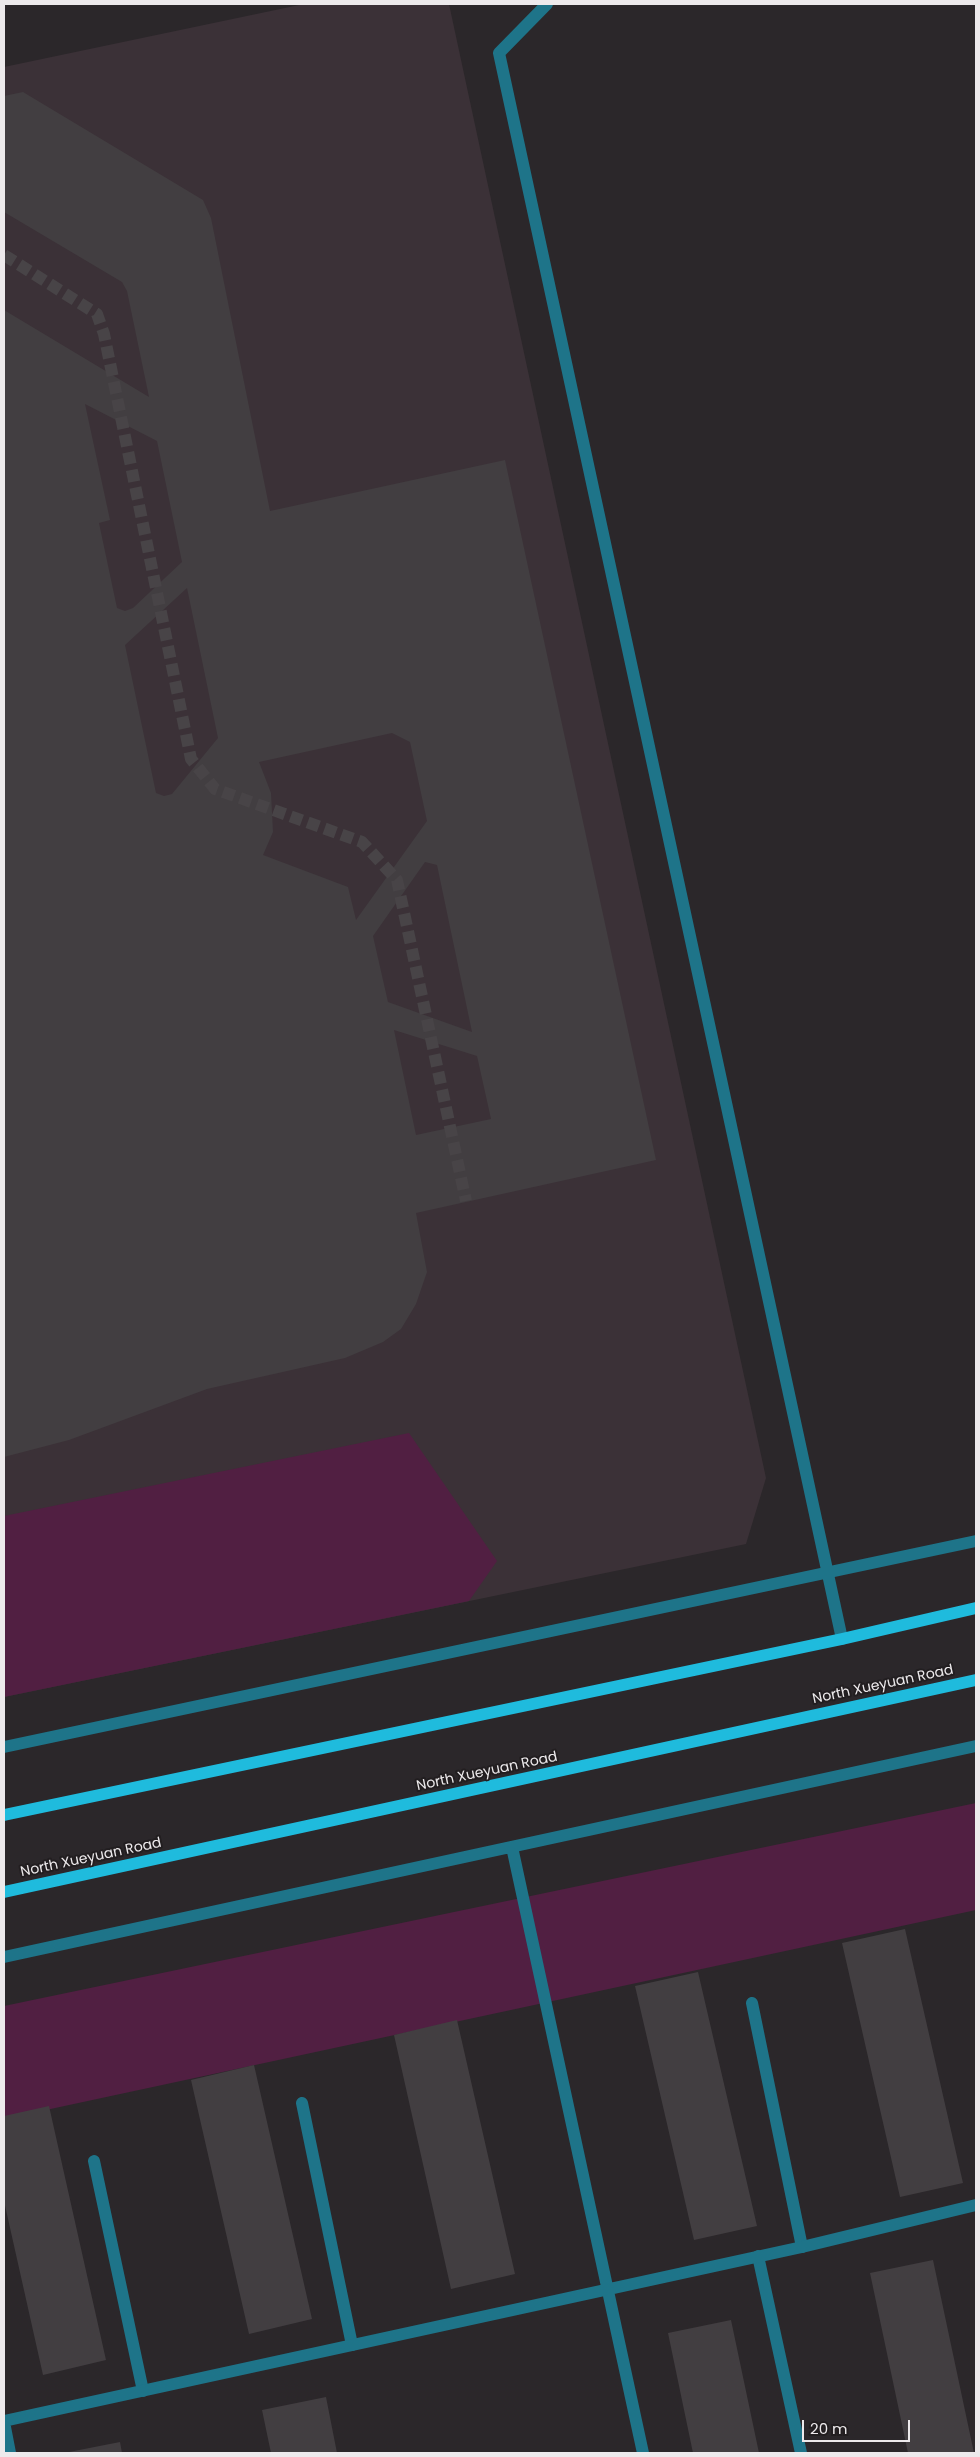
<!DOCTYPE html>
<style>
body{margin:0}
#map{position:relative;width:980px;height:2457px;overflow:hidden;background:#2b272a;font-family:Poppins,sans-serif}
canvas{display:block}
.frame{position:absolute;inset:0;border:5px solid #edeaec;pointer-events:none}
.scale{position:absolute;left:802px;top:2420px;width:108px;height:22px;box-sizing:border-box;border:2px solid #edeaec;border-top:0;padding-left:6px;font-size:15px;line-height:18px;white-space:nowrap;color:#edeaec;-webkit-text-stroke:4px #221e20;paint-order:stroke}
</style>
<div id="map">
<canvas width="980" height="2457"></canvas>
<div class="frame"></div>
<div class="scale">20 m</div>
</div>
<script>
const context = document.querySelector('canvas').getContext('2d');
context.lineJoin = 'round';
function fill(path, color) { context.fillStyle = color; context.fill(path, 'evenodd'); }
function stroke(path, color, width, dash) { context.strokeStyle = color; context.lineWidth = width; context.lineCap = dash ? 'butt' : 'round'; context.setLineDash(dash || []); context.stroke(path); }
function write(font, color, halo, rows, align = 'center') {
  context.font = font + ' Poppins,sans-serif'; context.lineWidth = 4; context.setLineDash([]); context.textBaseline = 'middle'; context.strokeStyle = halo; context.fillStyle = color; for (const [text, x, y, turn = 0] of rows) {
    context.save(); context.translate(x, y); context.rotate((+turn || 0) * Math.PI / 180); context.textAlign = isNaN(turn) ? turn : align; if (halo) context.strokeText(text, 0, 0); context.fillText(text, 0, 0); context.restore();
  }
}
fill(new Path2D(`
 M304 4H449L766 1478 746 1544 4 1697V67Z`), '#3b3137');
fill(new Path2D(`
 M409 1433 497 1561 469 1601 4 1697V1516Z
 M976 1803V1910L4 2119V2006Z`), '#511f42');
fill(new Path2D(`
 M23 92 203 200 211 218 270 511 505 460 656 1160 416 1213 427 1272 416 1304 401 1329 383 1342 345 1358 207 1389 69 1440 4 1457V310L149 397 127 291 122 282 4 212V96ZM85 404 157 441 182 562 133 608 125 611 117 608 99 523 110 520ZM187 588 218 738 172 794 164 796 156 793 125 645ZM392 733 410 742 427 821 356 920 348 887 263 855 273 832 271 793 259 762ZM425 862 437 865 472 1032 388 1002 373 936ZM394 1030 477 1056 491 1119 416 1135Z
 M905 1929 963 2183 900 2197 842 1943Z
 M698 1972 757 2226 694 2240 635 1986Z
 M457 2020 515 2274 451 2289 394 2035Z
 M254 2065 312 2319 249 2334 191 2080Z
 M49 2106 106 2360 43 2375 4 2201V2116Z
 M933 2260 974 2453H908L870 2273Z
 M731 2320 759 2453H693L668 2333Z
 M326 2397 337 2453H271L262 2410Z
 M120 2442 122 2453H69V2452Z`), '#423e41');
stroke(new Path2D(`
 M4 255 97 314 104 334 191 759 215 789 362 842 397 880 466 1201`), '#484447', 12, [12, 6]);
stroke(new Path2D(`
 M752 2003 802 2247
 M302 2103 352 2345
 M94 2161 143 2391
 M758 2256 801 2453`), '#1e7489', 12);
stroke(new Path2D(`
 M547 4 499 53 842 1639
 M4 1747 976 1541
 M512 1847 643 2453
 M4 1957 976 1746
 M4 2421 802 2247 976 2205
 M4 2422 10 2453`), '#1e7489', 12);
stroke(new Path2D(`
 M4 1815 842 1639 976 1608
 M4 1892 976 1680`), '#1fbbdd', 12);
write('14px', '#edeaec', '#221e20', [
 ["North Xueyuan Road",883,1685,-12],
 ["North Xueyuan Road",487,1772,-12],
 ["North Xueyuan Road",91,1858,-12]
]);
</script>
